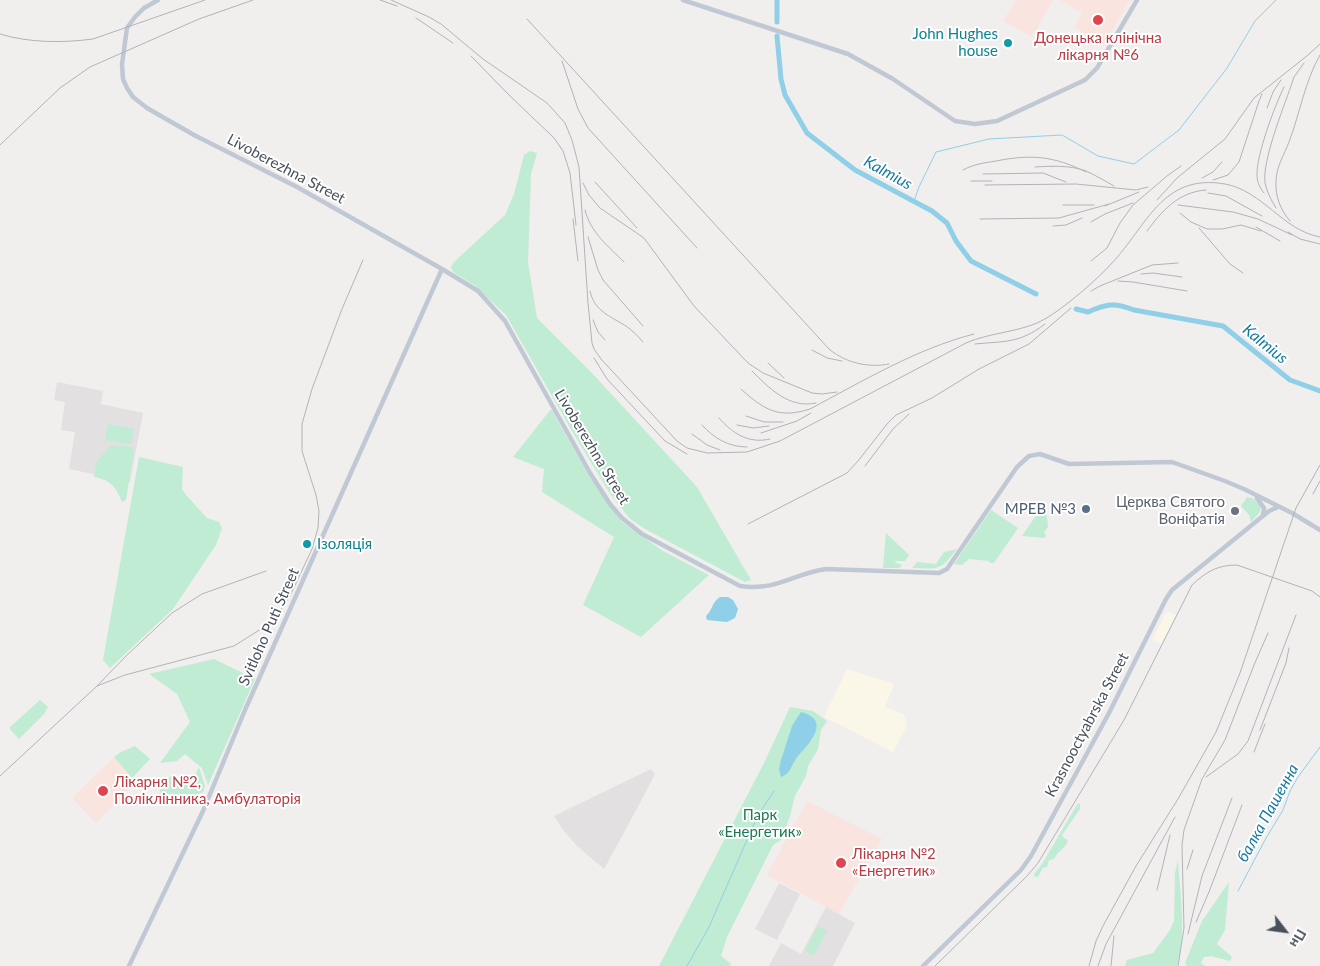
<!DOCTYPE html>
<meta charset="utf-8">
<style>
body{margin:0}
#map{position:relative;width:1320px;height:966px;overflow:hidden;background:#f1eeee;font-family:Lato,sans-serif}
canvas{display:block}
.north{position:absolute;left:1260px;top:906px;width:50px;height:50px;-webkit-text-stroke:4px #fff;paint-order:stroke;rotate:120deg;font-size:14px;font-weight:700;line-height:20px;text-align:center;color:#48505b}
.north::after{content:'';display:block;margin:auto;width:18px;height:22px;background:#48505b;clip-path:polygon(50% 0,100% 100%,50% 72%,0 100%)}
</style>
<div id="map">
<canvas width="1320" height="966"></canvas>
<div class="north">Пн</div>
</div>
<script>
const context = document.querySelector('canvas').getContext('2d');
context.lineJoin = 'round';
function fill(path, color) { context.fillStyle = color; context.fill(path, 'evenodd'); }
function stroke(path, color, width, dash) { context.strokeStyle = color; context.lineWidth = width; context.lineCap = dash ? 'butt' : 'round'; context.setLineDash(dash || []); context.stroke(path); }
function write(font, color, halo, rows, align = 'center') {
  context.font = font + ' Lato,sans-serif'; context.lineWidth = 4; context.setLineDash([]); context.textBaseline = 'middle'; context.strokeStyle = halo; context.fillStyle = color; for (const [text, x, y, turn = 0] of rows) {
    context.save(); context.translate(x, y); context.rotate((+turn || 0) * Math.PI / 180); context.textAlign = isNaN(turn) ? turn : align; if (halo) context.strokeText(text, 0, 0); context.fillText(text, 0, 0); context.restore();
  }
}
fill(new Path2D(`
 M1170 612 1176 615 1161 644 1152 640 1166 613Z
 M847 669 894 684 885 707 904 714 907 726 893 752 824 717Z`), '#fbf7e8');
fill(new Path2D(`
 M57 382 103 391 101 404 143 413 130 482 69 469 75 432 61 430 65 402 54 400Z
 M651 769 655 774 640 803 604 869 576 845 564 831 554 816Z
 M779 883 800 894 777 940 755 929Z
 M826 907 855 923 833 966H769L781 943 801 954Z`), '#e2e0e0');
fill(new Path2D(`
 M1016 0H1053L1032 37 1003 21Z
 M1060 0H1130L1104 45 1074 27 1082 13Z
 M114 757 132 778 134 784 96 823 72 798Z
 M807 801 882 839 839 914 767 875Z`), '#f9e4e0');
fill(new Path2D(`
 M530 151 537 153 531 174 528 262 537 318 591 372 697 487 751 580 745 582 645 529 629 518 609 492 572 431 506 315 474 285 453 272 451 267 454 262 505 215 514 194 524 155Z
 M551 409 589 476 622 522 663 551 709 575 641 637 583 605 614 537 542 492 544 469 513 457Z
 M108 424 134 429 131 444 105 440Z
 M111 445 133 447 134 450 126 500 122 502C116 487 111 480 94 477L96 463Z
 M139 457 183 467 182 489 186 495 207 518 219 522 222 528 216 545 173 609 110 668 103 660Z
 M1247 497 1254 499 1261 505 1260 512 1251 522 1249 515 1241 506Z
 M1042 507 1046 509C1046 516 1048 521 1048 527L1044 532 1046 536 1044 538 1022 536Z
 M991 510 1018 528 994 563H990L989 561 969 559 962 565 954 564Z
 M886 533 909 555 905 561H895L896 563 902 565 900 568H883Z
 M957 549C940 571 939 569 912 568L917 562 936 564 944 552Z
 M214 659 255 679 208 785 202 768 185 754 177 761 160 763 190 722 177 694 149 674Z
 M40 700 48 707 44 714 19 739 9 728Z
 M790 707 813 711 827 721 821 730 818 749 808 766 806 776 795 796 790 816 781 840 773 845 727 937 721 956 731 964 730 966H659L764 763Z
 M135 746 150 759 132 778 114 757 121 752Z
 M199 767 205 786 203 792 194 796 184 807 179 802 159 798 161 784 171 776 191 785Z
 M1078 803 1080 804V809L1062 835 1064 838 1068 840C1066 849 1059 849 1054 859L1049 860 1047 867 1043 868 1038 877H1035L1034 874 1042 864Z
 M1178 860C1180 893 1187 935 1177 966H1125L1127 960 1153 953 1170 930 1174 921 1175 873Z
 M1229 882 1225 930 1217 944 1232 957 1230 961 1211 956 1204 957 1201 963 1205 966H1187L1185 963 1202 921Z
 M818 926 827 931 814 955 805 951Z`), '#bfecd3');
fill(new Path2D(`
 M720 597H728L733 600 738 609 735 618 727 622 707 620 706 616C714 608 711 603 720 597Z
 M801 712C831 720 811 742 798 756 791 764 792 773 781 777L779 769 781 760 792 726Z`), '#8fcfe7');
stroke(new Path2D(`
 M914 201 919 187 936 152 989 139 1062 135 1098 156 1134 164 1179 130 1227 68 1255 21 1276 0
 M1238 891 1265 840 1283 810 1290 791 1298 777 1320 747
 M687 966 709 927 757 817 774 791`), '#8fcfe7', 1);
stroke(new Path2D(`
 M777 22V0
 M777 36 781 79 785 95 807 133 855 170 932 211 947 223 956 241 971 261 1036 294
 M1076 309 1088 312C1106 304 1114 302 1134 310L1223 326 1290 380 1320 391`), '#8fcfe7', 5);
stroke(new Path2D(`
 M158 0 144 8 135 17 127 28 122 64 123 79 127 88 133 97 147 108 194 135 297 187 442 269 478 291 505 321 590 473 610 504 622 518 642 534 740 586C778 591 792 574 826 569L939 573 947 569 1017 467 1029 456 1040 454 1069 464 1172 462 1225 481 1246 490 1292 513 1320 530
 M683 0 848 54 893 79 955 121 975 124 997 121 1085 80 1097 68 1137 0
 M1257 498 1264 508 1263 515
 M129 966 203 811 245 710 442 269
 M923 966 1021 870 1031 856 1109 713 1166 599 1172 590 1269 511 1278 507`), '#c0c8d4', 4.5);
stroke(new Path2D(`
 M935 966 1027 876 1038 863 1124 720 1192 585C1206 572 1217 565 1237 565L1312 591 1320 597`), '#b1b3b8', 1);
stroke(new Path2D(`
 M380 0 397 6
 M391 0 429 17 441 24 483 59 547 103 565 123 572 140 579 167 588 303 592 343 594 349 601 359 677 441 687 448 707 453 747 452 780 441 966 343C991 332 1023 332 1045 319 1064 308 1097 280 1112 263 1147 226 1162 173 1225 184 1263 191 1282 230 1320 237
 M416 18 453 43
 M527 19 829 349C846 363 868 368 889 364
 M0 34C29 43 63 43 93 39L205 0
 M471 56 508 94 554 138 563 151 570 173 576 225
 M562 61 578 109 588 128 697 248
 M1267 108 1273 92 1281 80
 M0 145 60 88 90 67 199 19 253 0
 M1035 167C1052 166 1070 165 1086 171 1095 175 1105 181 1114 186
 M963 170C974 164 984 163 996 161 1031 154 1054 156 1086 172
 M983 174 1043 173 1066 182
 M1202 178 1213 172 1222 162
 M1213 180 1228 175 1239 162 1259 101 1262 94
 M971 181H992
 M595 182 637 228
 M583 183 589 195 600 208 644 238 694 306 748 363 763 373 812 393 822 394 837 392
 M985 185 1076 184 1136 190 1148 187
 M1208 193 1226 196 1262 216
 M1264 193C1260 188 1257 182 1257 175 1256 156 1275 105 1284 87
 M1157 200 1177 178 1225 139 1254 98 1308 55 1320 44
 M1063 205H1094
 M1178 205 1233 212 1258 219 1292 235
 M1105 206 1139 192
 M1276 208C1271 200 1267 192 1265 183 1262 161 1283 109 1291 86L1294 77 1304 63
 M585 210C590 232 609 247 624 262
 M1180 213 1191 222 1207 229H1222L1241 225 1261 231
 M573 219 578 261
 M980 219 1059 218 1109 204
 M1290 221C1281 211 1275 196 1276 182 1276 167 1284 155 1289 142 1300 113 1305 81 1320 55
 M1091 222 1105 214 1133 203
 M1053 226 1066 225 1082 218
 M1256 227 1280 241
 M1199 228 1230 264 1243 273
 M1147 231C1162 211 1178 192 1206 190
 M1288 232 1300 239 1320 244
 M588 237 598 270 603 280 643 326
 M1091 261 1107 248 1120 223 1133 205 1167 176 1181 166
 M1141 274 1153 273 1182 277
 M1118 281 1133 282 1187 291
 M590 291C594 311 610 316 626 326 632 330 638 336 643 342
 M1091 291 1100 286 1152 265 1178 263
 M593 320 598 332 605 340
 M975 344C1004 341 1019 344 1045 324
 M812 350 827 358 842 361
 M594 358 607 379 665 441 687 454
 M768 363 784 378
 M752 371C769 388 789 409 816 403
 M741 389C764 410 779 419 810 409 863 381 916 349 974 334
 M746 416 764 422H783
 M719 418C733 434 749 444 770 439
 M702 425C714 438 728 447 747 447
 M737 425 753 428 769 426
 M761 433 797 421 811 413
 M692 434 707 445 720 450
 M865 466 893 429 909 414
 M1313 494 1320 481
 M748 524 847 473 858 461 887 424 896 415 932 398 979 369 1029 344 1071 308
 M97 686 125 675 234 646 264 627 278 614 290 596 312 549 318 528 319 511 316 495 302 451V424L312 389 342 309 363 260
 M1260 730 1286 663 1289 648
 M1254 752 1265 724
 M0 776 97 686 127 655 172 613 202 594 266 571
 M1206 777 1238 754 1248 741 1296 615
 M1187 869 1193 850
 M1157 890 1170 835
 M1196 922 1209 892 1242 805
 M1188 934 1202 876 1232 798
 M1089 966 1096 941 1104 924 1136 866 1178 799 1216 732 1240 673 1296 508 1320 465
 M1098 966 1106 944 1175 817
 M1111 966 1114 936
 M1178 966 1184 928 1182 845 1184 830 1202 779 1225 740 1254 665 1268 633`), '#b1b3b8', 1);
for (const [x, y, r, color] of [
 [1098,20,6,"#e0444e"],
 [1008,43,5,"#0f9aa8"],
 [1086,509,5,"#5c6f8a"],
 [1235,511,5,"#6b7280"],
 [307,544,5,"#0f9aa8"],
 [103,791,6,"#e0444e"],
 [841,863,6,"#e0444e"]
]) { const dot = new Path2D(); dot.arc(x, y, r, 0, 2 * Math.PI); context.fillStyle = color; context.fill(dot); stroke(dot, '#fff', 2); }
write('15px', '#0d838f', '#fff', [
 ["John Hughes",998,34],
 ["house",998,51],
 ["Ізоляція",317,544,"left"]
], 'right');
write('15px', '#be3a42', '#fff', [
 ["Донецька клінічна",1098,38,"center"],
 ["лікарня №6",1098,55,"center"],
 ["Лікарня №2,",114,782],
 ["Поліклінника, Амбулаторія",114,799],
 ["Лікарня №2",852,854],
 ["«Енергетик»",852,871]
], 'left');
write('15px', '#48505b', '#fff', [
 ["Livoberezhna Street",286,169,28],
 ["Livoberezhna Street",592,447,59],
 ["Svitloho Puti Street",269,627,-66],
 ["Krasnooctyabrska Street",1087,725,-62]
]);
write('15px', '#5b616d', '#fff', [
 ["Церква Святого",1225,502],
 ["Воніфатія",1225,519]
], 'right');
write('15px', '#4e5e75', '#fff', [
 ["МРЕВ №3",1076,509]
], 'right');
write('15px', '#1c7850', '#fff', [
 ["Парк",760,815],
 ["«Енергетик»",760,832]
]);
write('italic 16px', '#147ba1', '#fff', [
 ["Kalmius",888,173,29],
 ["Kalmius",1265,344,39],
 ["балка Пашенна",1268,813,-61]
]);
</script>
